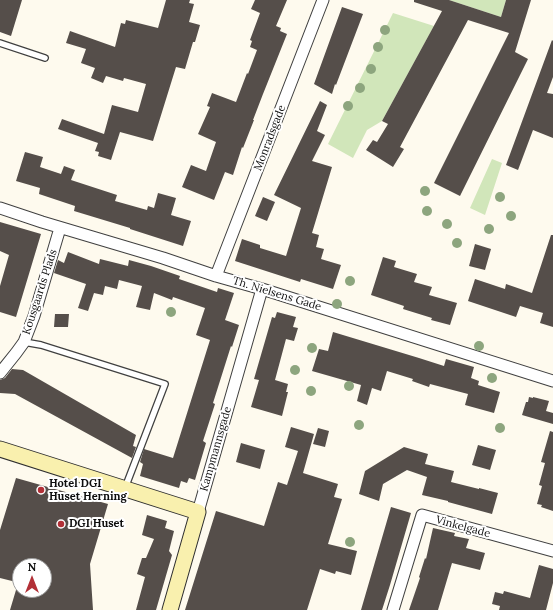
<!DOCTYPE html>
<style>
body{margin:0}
#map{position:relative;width:553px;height:610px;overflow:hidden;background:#fefaee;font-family:Lora,serif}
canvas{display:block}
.north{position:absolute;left:12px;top:558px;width:40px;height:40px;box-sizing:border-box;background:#fff;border:1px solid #9e9e9e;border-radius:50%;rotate:0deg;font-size:11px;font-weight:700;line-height:16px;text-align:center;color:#0d0d0d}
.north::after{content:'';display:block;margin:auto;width:14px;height:18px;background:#b23037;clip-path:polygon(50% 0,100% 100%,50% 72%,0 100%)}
</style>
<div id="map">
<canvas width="553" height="610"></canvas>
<div class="north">N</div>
</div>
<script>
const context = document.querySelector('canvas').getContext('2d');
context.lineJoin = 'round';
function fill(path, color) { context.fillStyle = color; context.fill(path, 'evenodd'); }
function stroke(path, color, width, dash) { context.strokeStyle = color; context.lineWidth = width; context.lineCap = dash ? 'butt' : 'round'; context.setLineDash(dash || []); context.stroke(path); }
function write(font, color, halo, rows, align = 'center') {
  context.font = font + ' Lora,serif'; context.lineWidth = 4; context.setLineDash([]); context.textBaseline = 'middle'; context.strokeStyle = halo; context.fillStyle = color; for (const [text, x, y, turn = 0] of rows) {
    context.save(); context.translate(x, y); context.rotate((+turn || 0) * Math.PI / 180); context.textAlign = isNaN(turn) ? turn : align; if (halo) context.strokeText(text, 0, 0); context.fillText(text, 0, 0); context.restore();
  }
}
fill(new Path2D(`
 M449 0H506L501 17Z
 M393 13 434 26 382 121 367 130 353 158 328 144Z
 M492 159 502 163 485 215 470 208Z`), '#d1e6ba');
fill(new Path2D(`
 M0 0H22L11 36 0 32Z
 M166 0H190L189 3 194 4 189 22 200 25 195 42H193L185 69 176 67 153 141 120 132 111 160 98 156 99 152 95 151 98 143 58 129 62 119 104 134 112 105 138 112 146 84 124 78 123 81 106 76 103 83 91 78 95 68 81 63 86 49 66 43 70 31 115 47 121 23 125 24 126 20 158 28Z
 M255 0H287L276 26 281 28 280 31 287 34 263 94 253 120H254L243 148 242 147 233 175 225 172 214 200 182 187 191 165 206 171 216 142 198 134 210 107 207 106 212 93 236 102 247 73 248 74 257 50 250 47 252 41 250 40 260 13 251 9Z
 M414 0H449L501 17 506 0H531L515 52 528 59 460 196 434 183 509 33 468 20 400 147 404 149 393 167 366 150 373 140 377 142 388 124 382 121 442 11 414 2Z
 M342 7 363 14 336 85 335 84 332 94 314 84Z
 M552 40 553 41V77L547 93 553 94V138L533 130 518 170 506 165Z
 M320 101 327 105 317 131 325 135 312 161 332 167 312 233 319 235 316 247 324 249 321 259 341 265 333 289 301 279 300 282 235 261 242 239 260 245V248L286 256 301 208 274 195Z
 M25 152 43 157 40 167 61 174 64 166 75 170 71 180 117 195 115 201 147 210 148 206 154 208 158 193 176 198 171 215 191 221 183 246 130 229V228L74 211 75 206 39 194 40 188 16 181Z
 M263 197 275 202 267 221 255 216Z
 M0 222 41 234 16 317 0 312V286L9 255 0 251Z
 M551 235H553V327L540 323 543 313 520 306 516 317 468 301 475 279 505 289 506 284 532 293Z
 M475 244 491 249 485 270 469 266Z
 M68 252 99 264 100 259 128 266 129 260 151 266 180 276 179 279 217 292 218 288 234 293 225 320 239 325 232 347 231 346 213 403 215 404 203 441 206 443 195 480 189 478 187 483 181 481 179 488 140 476 143 464 140 462 144 449 173 458 210 340 196 335 205 308 173 297 172 300 154 293 150 310 136 307 142 286 119 280 117 289 105 286 103 295 94 293 88 311 78 308 86 284 54 273 58 260 64 263Z
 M383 257 396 261 394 267 417 274 414 282 432 287 429 295 457 303 450 325 431 320 432 318 403 309 404 306 371 295Z
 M277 312 296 317 293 327 298 328 294 341 286 339 275 380 288 384 286 392H288L282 416 251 407 259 380 254 379 272 317 275 318Z
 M55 314H69L68 327H54Z
 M333 332 419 358 444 366 446 359 474 367 471 378 479 381 478 385 500 392 494 413 465 405 468 394 430 384 429 387 412 381 413 379 387 371 381 391 372 388 367 405 357 401 361 385 312 371 319 349 328 351Z
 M12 369 23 370 136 435 133 446 136 447 132 458 15 394 0 393V380L5 378Z
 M529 397 533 398V397L549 401 546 411 553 413V424L522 415 526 402H528Z
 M291 427 314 434 303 473 338 484 334 497 342 499 328 544 357 551 351 575 336 571 335 574 320 569 307 610H185L216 511 264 526 278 482 287 485 298 451 285 447Z
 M318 428 329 431 325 447 313 444Z
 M550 431 553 432V511L541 507 542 505 537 504 542 486 539 485 545 463 541 462Z
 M241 443 265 450 260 469 236 462Z
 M478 445 496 450 490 470 472 465Z
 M404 447 428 454 425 464 454 471 451 482 479 489V488L498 493 492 514 448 502V501L422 495 427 477 407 470 383 484 379 501 359 494 365 471Z
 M16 478 108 504 90 564 93 610H10L16 590H44V566H20V583L0 578V530Z
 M391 507 411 513 390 585 382 610H361Z
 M147 515 167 521 165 528 174 531 169 551 172 555 156 610H136L145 577 137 574 142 558H146L154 539 142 535Z
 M433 528 455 533 454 536 469 539 466 548 485 553 480 570 452 563 438 610H409L420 578 419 577 425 558 426 559Z
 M539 565 553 569V583L546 610H499L500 606 492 604 495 592 503 594 504 591 530 598Z`), '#554e4a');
const service = new Path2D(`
 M0 43 45 58
 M24 342 41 345 165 384 125 488`);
const minor = new Path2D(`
 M0 208 42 222 163 258 216 276 262 289 553 381
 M216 276 323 0
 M0 373 16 353 24 342 34 316 60 228
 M198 512 262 289
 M393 610 422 515 553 551`);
const secondary = new Path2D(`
 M0 449 198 512 170 610`);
stroke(service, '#404040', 8);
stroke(minor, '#404040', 13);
stroke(secondary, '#2f2f2f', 17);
stroke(service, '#fff', 5.5);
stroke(minor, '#fff', 11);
stroke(secondary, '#f9f0ae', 15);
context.fillStyle = '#8da57e';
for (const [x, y] of [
 [385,30],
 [378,47],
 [371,69],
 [360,88],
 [348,106],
 [425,191],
 [500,197],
 [427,211],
 [511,216],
 [447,224],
 [489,229],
 [457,243],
 [350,281],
 [337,304],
 [171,312],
 [479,346],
 [312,348],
 [295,370],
 [492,378],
 [349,386],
 [311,391],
 [359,425],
 [500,428],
 [350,542]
]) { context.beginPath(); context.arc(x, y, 5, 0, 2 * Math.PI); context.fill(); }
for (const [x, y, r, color] of [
 [41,490,4,"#b23037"],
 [61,524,4,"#b23037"]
]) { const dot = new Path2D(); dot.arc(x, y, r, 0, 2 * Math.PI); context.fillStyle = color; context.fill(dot); stroke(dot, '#fff', 1.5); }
write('11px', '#0d0d0d', '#fff', [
 ["Monradsgade",270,138,-69],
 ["Kousgaards Plads",40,292,-72],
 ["Th. Nielsens Gade",277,294,17],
 ["Kampmannsgade",216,449,-74],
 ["Vinkelgade",463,527,15]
]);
write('bold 11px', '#0d0d0d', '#fff', [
 ["Hotel DGI",49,484],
 ["Huset Herning",49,497],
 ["DGI Huset",69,524]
], 'left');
</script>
